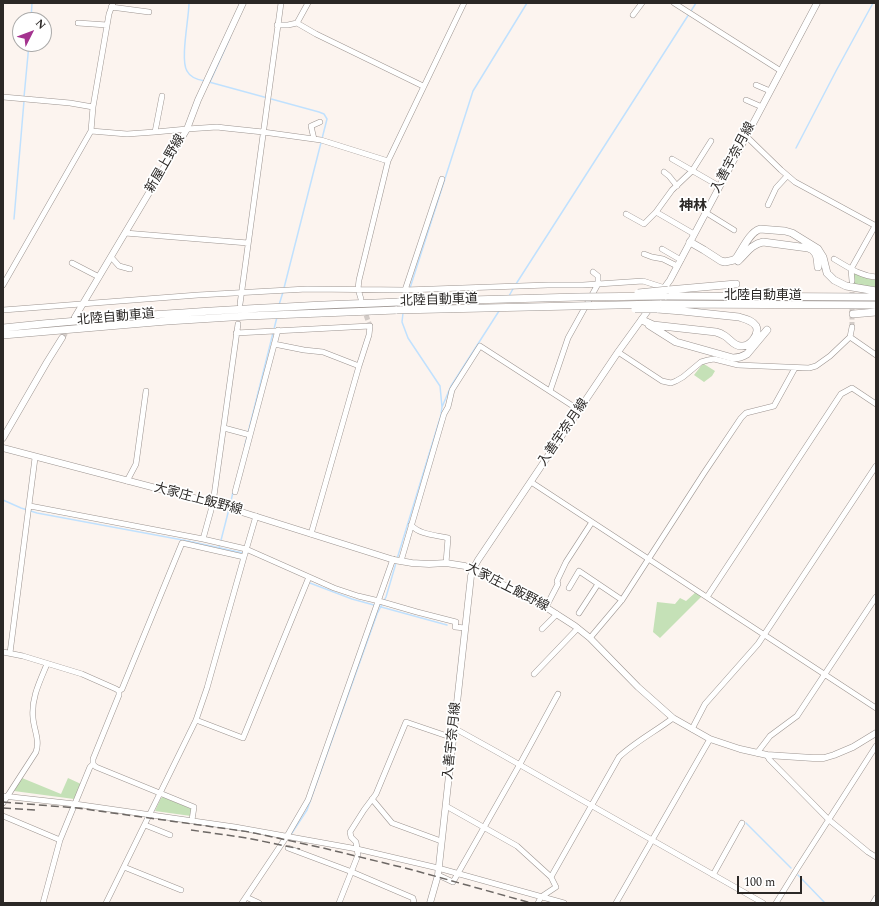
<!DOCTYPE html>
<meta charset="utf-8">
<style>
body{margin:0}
#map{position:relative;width:879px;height:906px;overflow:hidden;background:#fcf4ef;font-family:Spectral,serif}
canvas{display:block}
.frame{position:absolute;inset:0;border:4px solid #2b2826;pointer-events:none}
.north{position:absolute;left:12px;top:12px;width:40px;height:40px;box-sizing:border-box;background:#fff;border:1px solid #aaa9a8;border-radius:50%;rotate:48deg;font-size:11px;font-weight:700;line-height:16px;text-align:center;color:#2b2826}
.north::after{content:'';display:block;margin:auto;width:14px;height:18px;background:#a4338f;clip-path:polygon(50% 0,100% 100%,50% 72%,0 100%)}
.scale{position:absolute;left:737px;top:876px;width:65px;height:18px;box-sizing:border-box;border:2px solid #2b2826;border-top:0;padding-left:5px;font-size:12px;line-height:14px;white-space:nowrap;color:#2b2826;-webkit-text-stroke:3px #fff;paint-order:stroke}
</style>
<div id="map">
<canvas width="879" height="906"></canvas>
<div class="frame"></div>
<div class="north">N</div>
<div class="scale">100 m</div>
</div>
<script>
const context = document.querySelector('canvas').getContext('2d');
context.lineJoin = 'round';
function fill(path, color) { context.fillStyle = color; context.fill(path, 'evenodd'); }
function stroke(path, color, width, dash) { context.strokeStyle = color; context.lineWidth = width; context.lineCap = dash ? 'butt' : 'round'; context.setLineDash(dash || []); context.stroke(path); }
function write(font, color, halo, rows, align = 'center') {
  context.font = font + ' Spectral,"Noto Sans JP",serif'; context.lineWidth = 3.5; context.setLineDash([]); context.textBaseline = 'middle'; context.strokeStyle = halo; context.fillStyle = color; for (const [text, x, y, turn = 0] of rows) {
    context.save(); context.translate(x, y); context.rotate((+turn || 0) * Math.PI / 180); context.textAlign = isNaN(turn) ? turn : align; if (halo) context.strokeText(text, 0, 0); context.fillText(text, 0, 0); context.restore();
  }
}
fill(new Path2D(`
 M855 273 869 279 876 280V287L853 285V275Z
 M704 364 715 371 712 376 704 382 694 375 701 366Z
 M696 592 702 596 660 638 653 632 657 602 675 604 680 598 686 601Z
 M22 778 61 794 68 778 81 784 74 799 14 791Z
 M163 797 192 809 191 816 155 811 161 798Z`), '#c5e1b7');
stroke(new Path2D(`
 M189 3C189 18 180 60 187 71 190 77 198 80 205 81
 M691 11 696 3
 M31 20 32 3
 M209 82 319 112 324 114 327 119 284 288
 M210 82 230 38
 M24 97 29 44
 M796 148 836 71 873 3
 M14 219 24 101
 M516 284 689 14
 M410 288 473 91 527 3
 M509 296 514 287
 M406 299 409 292
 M279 305 283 292
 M274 329 277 317
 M442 407 451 386 499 311
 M245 445 273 333
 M3 500 21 508 37 513 188 541 243 553
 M230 505 233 492
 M219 548 229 509
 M397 559 441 415 442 407 440 386 408 338 402 322 403 313
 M310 583 352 599 447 625
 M746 823 791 868
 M290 836 307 810 377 614 386 597 396 563
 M798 875 825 903`), '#c0e1fe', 1.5);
stroke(new Path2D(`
 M361 301 370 326
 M852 327V284`), '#d2cbc7', 5, [5, 2.5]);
stroke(new Path2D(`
 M62 338 74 318`), '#d2cbc7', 6, [6, 3]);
const minor = new Path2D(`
 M674 3 781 71
 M111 7 149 12
 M633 15 642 3
 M78 23 107 25
 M297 23 308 3
 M277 25H288L297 23 316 34 423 86
 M756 85 770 91
 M3 97 70 103 93 107
 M746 100 762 107
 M91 131 127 134 155 132 187 129 217 127 225 128 263 132 321 140 388 161
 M155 132 162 96
 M746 136 781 170 795 182 876 226
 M314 139 311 126 320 122
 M672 159 719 186
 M664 172 669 176 677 186
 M768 205 776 188 787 176
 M705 212 734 230
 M626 214 644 224 656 212
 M125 233 248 243
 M694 234 656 212 672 190 692 171 711 141
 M662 249 681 260
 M644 254 652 257 663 259 677 266
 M111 257 119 266 130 269
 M834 259C848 267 860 276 876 277
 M72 263 99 277
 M852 281 851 269 875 226
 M3 285 91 131 93 107 109 14 113 3
 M405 290 442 179
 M361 299 358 289 359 280 388 161 464 3
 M240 304 281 3
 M3 310 198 295 307 289 405 290 548 285H583L643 281 665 288
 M238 324 213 503 203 539 246 549 334 588 358 596 379 601 417 612 456 622 455 627 465 628
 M236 333 370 326 369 335 359 366 311 534
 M850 337 876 355
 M274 344 304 350 323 352 359 366
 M618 352 662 381 671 383 676 381 683 377 701 362 708 360 714 359 738 365 809 368 816 366 830 356 850 337 852 327
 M550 391 568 338 598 284V276L593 272
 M224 428 250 435
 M127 481 136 464 146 391
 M531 482 876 708
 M235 492 278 330
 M30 506 203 539
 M411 525C420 535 436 535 448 538L446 563
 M401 561 444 414 448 407 452 390 480 346 579 410
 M569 588 579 571 622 600
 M707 597 841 394 852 388 876 404
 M546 607 558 584 557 581 566 562 592 522
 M579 613 598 584
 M542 629 557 614
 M590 638 622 600 704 473 741 418 746 413 774 406 795 368
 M3 652 23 656 82 674 116 689 119 691
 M10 653 35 458
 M534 674 578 628
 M196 720 243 738 309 577
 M454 728 499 753 763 903
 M692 729 705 704 758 644 876 466
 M757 753 770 736 797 716 876 597
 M767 755 769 759 828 819 868 852 876 857
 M93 764 96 767 194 807 192 820
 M3 796 75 804 235 827 357 849 438 868 564 903
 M372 799 392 823 441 841
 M3 803 36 752C40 740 34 730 33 718 31 698 40 681 47 664
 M446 806 517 846 551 877
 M3 816 60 840
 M145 825 170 835
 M288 848 352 872 413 898 414 902 413 903
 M124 867 181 890
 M438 875 453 882 520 764 558 694
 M713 875 742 823
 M246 897 259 903
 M43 903 60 840 90 767 93 764V759L119 695V691L122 689 182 543 244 557
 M106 903 196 720 207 688 244 557 256 516
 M242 903 287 836 308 800 393 559
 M339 903 358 855 356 842 351 837 350 832 364 810 376 794 406 722 453 738
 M538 903 541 897 556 887 551 877 619 757C635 742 656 731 673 718
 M616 903 710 739
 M776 903 797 869 876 746
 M873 903 876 898`);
const major = new Path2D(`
 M75 317 187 129 198 100 243 3
 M3 438 47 362 62 338
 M3 448 213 503 394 560 412 563 429 564 446 563 465 566 473 569 547 608 575 626 590 638 638 687 673 718 710 739 740 749 767 755 813 758H824L834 755 853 747 876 733
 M430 903 438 875 471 576 473 569 478 560 618 352 670 280 817 3`);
const highway = new Path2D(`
 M690 242 704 250 721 261 725 262 734 260 737 257C743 248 750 232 760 229L785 231 792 233 818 249 823 257 827 273 834 280 846 286 876 291
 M738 261C746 254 751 244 763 242L808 248C818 251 817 259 818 267
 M668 290 736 284
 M665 296 876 297
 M660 304 876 305
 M853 314 876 312
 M642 320 653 325 716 332C720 333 722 334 725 336 731 340 734 346 741 346 750 347 760 334 756 326 752 320 745 319 739 317L682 311 657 309
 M649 325 676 342 733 358C739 358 742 357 747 354L767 330
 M3 328C135 314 267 307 399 302
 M3 335 167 321 247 316 397 310`);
stroke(minor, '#9c9490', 6);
stroke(major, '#9c9490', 7);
stroke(highway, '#9c9490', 8);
stroke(minor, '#fff', 5);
stroke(major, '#fff', 6);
stroke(highway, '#fff', 7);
stroke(new Path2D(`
 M3 802 77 808 250 832 323 848 413 870 531 903
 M3 808 35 810
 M191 830 247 838 300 849`), '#6d6865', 1.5, [8, 4]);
const highwayBridge = new Path2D(`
 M638 293 668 290
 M399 302 578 297 665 296
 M635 309H657
 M397 310 660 304`);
stroke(highwayBridge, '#9c9490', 8, []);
stroke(highwayBridge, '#fff', 7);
write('13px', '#2b2826', '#fff', [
 ["入善宇奈月線",734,158,-62],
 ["新屋上野線",166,164,-60],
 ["北陸自動車道",763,296],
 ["北陸自動車道",439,301,-2],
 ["北陸自動車道",116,318,-5],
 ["入善宇奈月線",564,433,-56],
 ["大家庄上飯野線",198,500,15],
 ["大家庄上飯野線",507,588,27],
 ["入善宇奈月線",453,741,-84]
]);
write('bold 14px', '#2b2826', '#fff', [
 ["神林",693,207]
]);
</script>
